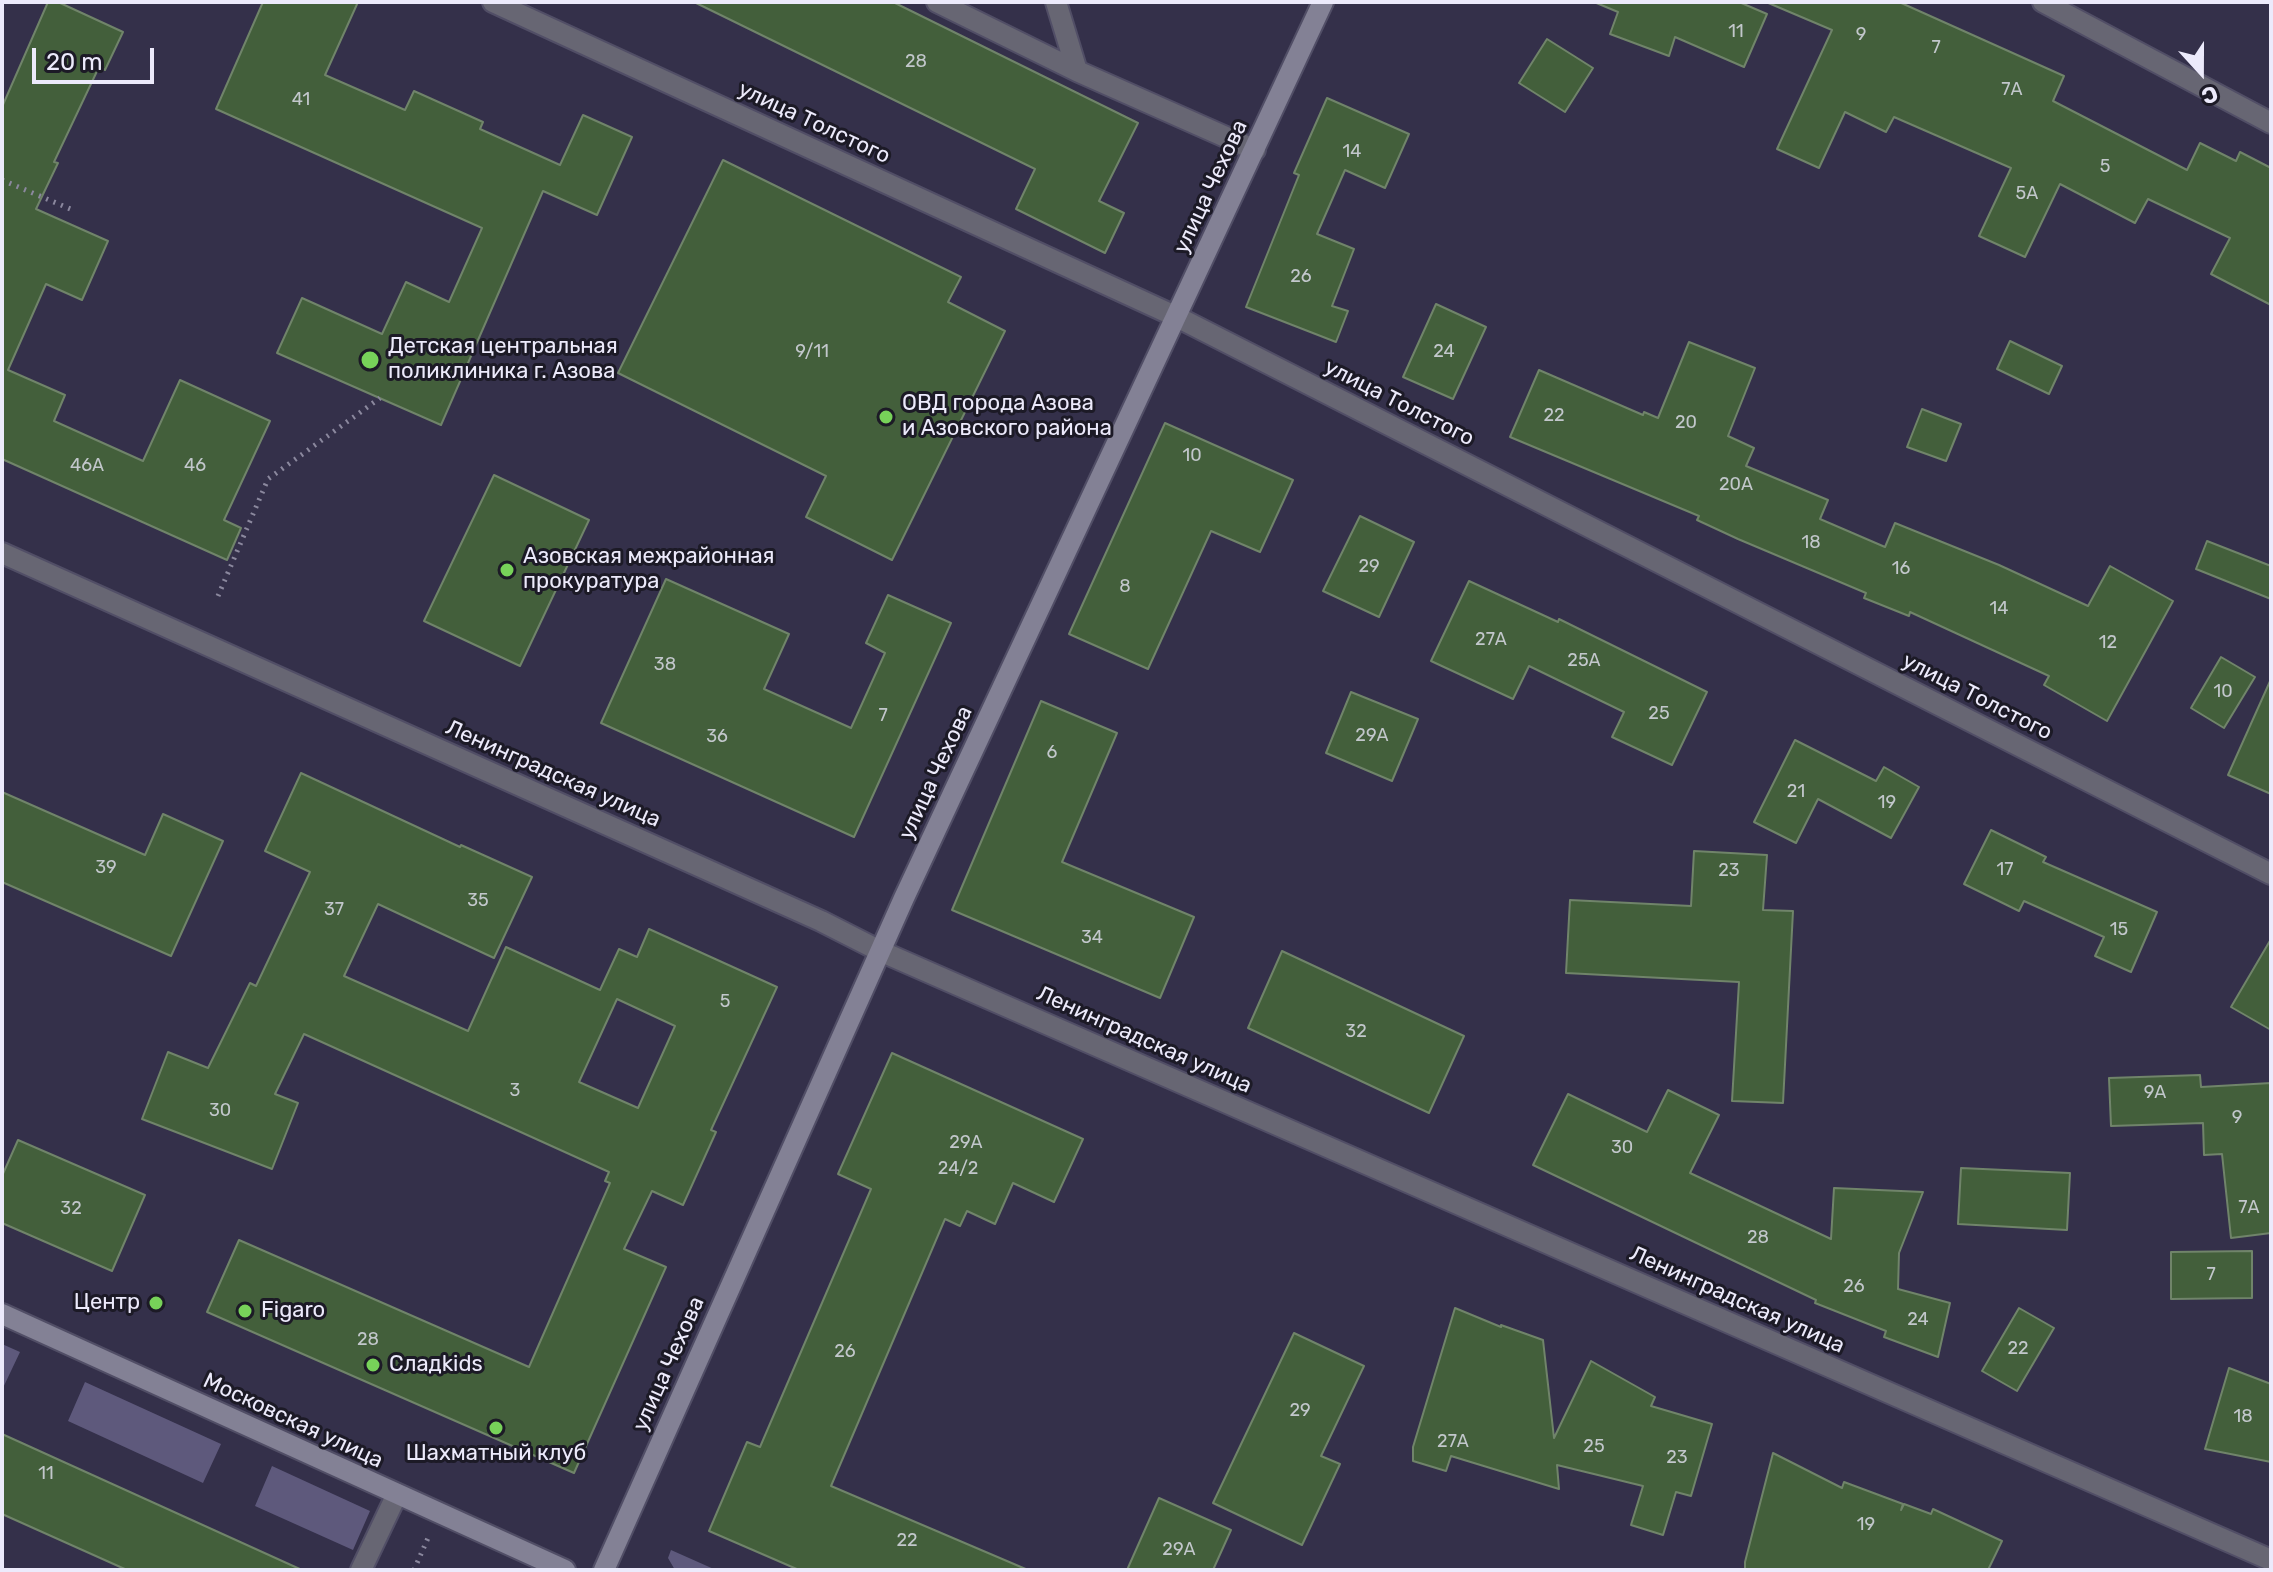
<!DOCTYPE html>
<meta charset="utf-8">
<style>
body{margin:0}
#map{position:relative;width:2273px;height:1572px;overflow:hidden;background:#34304a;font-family:Rubik,sans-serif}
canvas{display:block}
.frame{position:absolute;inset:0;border:4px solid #eceafb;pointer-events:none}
.north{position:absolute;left:2161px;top:32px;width:80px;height:80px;-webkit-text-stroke:6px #1c1a26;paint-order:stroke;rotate:159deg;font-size:22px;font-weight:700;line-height:32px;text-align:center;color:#eceafb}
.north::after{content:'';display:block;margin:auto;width:28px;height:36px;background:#eceafb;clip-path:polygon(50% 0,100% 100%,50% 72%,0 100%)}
.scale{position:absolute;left:32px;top:48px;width:122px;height:36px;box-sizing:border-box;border:4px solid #eceafb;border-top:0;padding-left:10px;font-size:24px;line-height:28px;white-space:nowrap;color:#eceafb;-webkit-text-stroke:6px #1c1a26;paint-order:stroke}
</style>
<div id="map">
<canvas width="2273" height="1572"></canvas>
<div class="frame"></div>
<div class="north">С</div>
<div class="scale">20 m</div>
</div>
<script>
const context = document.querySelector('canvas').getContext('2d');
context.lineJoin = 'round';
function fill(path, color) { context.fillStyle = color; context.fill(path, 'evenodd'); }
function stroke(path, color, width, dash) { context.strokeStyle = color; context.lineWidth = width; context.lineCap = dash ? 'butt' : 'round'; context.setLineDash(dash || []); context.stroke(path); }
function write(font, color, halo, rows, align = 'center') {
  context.font = font + ' Rubik,sans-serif'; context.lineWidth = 6; context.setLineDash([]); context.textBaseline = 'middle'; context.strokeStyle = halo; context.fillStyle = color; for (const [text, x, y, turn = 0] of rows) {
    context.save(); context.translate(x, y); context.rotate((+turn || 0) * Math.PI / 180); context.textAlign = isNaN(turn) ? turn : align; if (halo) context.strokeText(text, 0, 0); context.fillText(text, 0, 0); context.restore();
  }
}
fill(new Path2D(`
 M2 1344 20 1352 2 1390Z
 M85 1382 221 1444 203 1483 68 1421Z
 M272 1466 370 1511 353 1550 255 1506Z
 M671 1550 716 1570H675L668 1558Z`), '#5e597c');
const building = new Path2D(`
 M48 2H58L123 32 105 70 99 67 54 162 58 163 36 209 108 241 82 300 46 284 8 370 65 395 54 421 143 461 180 380 270 421 224 520 241 528 227 560 2 459V107Z
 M263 2H358L325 75 405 110 414 91 483 122 480 129 560 165 583 115 632 137 597 215 543 191 441 425 277 353 302 298 382 334 406 282 449 302 482 228 216 109Z
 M694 2H893L1138 123 1099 201 1124 213 1105 253 1016 209 1035 169Z
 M1594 2H1739L1767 14 1744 67 1675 37 1669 56 1610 34 1618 12Z
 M1766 2H1899L2064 76 2053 101 2187 170 2200 143 2236 161 2240 152 2271 168V305L2211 274 2230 238 2148 199 2135 223 2060 184 2025 257 1979 236 2011 168 1894 117 1886 132 1845 112 1819 168 1777 149 1832 30Z
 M1547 39 1593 68 1565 112 1519 83Z
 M1327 98 1409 134 1385 188 1345 170 1317 234 1354 249 1332 306 1348 311 1336 342 1246 307 1299 175 1294 173Z
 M723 160 961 277 948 302 1005 331 892 560 806 517 826 476 618 373Z
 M1436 304 1486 327 1453 399 1403 377Z
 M2010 341 2062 366 2049 394 1997 369Z
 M1689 342 1755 368 1728 436 1754 448 1746 466 1828 500 1820 519 1885 547 1895 523 1999 565 2088 606 2110 566 2173 601 2107 721 2044 685 2049 676 1910 612 1909 616 1864 598 1866 593 1738 539 1697 520 1699 516 1510 437 1539 370 1643 415 1644 412 1658 418Z
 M1922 409 1961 424 1946 461 1907 447Z
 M1165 423 1293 480 1260 552 1211 531 1148 669 1069 634Z
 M494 475 589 520 520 666 424 621Z
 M1360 516 1414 542 1379 617 1323 591Z
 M2207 541 2271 566V599L2196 569Z
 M666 579 789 634 764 689 851 728 885 653 866 643 888 595 951 623 854 837 601 723Z
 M1469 581 1558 622 1559 619 1707 692 1672 765 1612 737 1624 712 1529 666 1513 699 1431 661Z
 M2221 657 2255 677 2224 728 2191 708Z
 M2271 679V794L2228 775Z
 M1351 692 1418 719 1392 781 1326 753Z
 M1041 701 1117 733 1062 862 1194 917 1160 998 952 910Z
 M1795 740 1876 781 1884 767 1919 787 1891 838 1818 799 1796 843 1754 822Z
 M301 773 460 847 461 845 532 877 494 958 378 904 344 976 468 1031 506 947 600 990 619 949 637 957 649 929 777 987 711 1130 716 1132 683 1205 652 1191 624 1249 666 1267 574 1473 207 1312 239 1240 529 1367 610 1183 605 1181 609 1172 304 1034 275 1094 298 1103 272 1169 142 1119 168 1052 208 1068 250 983 256 986 310 872 265 851ZM617 999 675 1026 638 1108 579 1082Z
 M2 792 145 855 163 814 223 841 171 956 2 882Z
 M1991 830 2046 857 2043 862 2157 912 2131 972 2095 956 2104 937 2024 901 2019 911 1964 884Z
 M1694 851 1767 855 1763 910 1793 911 1783 1103 1732 1101 1739 982 1566 973 1570 900 1691 906Z
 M2271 939V1030L2231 1007Z
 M1282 951 1464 1036 1429 1113 1248 1028Z
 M892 1053 1083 1139 1054 1202 1013 1183 995 1224 967 1211 960 1226 945 1219 831 1486 1028 1570H799L709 1531 747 1442 760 1447 871 1189 838 1174Z
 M2200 1075 2201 1087 2271 1083V1233L2231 1238 2222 1154 2204 1155 2203 1123 2111 1126 2109 1078Z
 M1668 1090 1719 1115 1690 1173 1831 1239 1834 1188 1923 1192 1899 1253 1898 1289 1950 1303 1938 1357 1884 1337 1886 1331 1815 1303 1816 1300 1533 1165 1568 1094 1647 1132Z
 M18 1140 145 1195 112 1271 2 1223V1176Z
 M1961 1168 2070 1173 2067 1230 1958 1224Z
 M2252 1251V1298L2171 1299V1252Z
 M1455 1308 1501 1327V1325L1543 1340 1554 1438 1591 1361 1655 1397 1651 1406 1712 1424 1691 1496 1676 1492 1663 1535 1631 1525 1643 1486 1557 1465 1559 1489 1451 1456 1446 1471 1413 1461V1447Z
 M2019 1308 2054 1328 2017 1391 1982 1371Z
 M1294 1333 1364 1366 1321 1456 1340 1464 1302 1545 1213 1503Z
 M2229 1368 2271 1384V1462L2205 1449Z
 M2 1434 302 1570H127L2 1514Z
 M1773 1453 1842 1488 1844 1482 1903 1504 1901 1510 1904 1504 1931 1514 1933 1509 2002 1541 1988 1570H1745V1562Z
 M1159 1498 1231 1530 1213 1570H1127Z`);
fill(building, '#435f3b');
stroke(building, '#70846a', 2);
const service = new Path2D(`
 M937 2 1077 71 1255 150
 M1056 2 1077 71
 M361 1570 397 1494`);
const minor = new Path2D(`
 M493 2 1177 317 2271 874
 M2043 2 2271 123
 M2 553 821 921 880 951`);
const tertiary = new Path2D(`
 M880 951 2271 1560`);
const secondary = new Path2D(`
 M2 1314 565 1570
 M604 1570 904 898 1323 2`);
stroke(service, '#514e66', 24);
stroke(minor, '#514e66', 24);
stroke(tertiary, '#514e66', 24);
stroke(secondary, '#514e66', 24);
stroke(new Path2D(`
 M2 180 75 211
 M218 596 268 479 380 398
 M414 1570 428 1538`), '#8b889e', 5, [2, 6]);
stroke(service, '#676673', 20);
stroke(minor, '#676673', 20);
stroke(tertiary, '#676673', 20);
stroke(secondary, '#838195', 20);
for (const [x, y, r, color] of [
 [370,360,10,"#77d259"],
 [886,417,8,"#77d259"],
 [507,570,8,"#77d259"],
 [156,1303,8,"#77d259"],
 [245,1311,8,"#77d259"],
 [373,1365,8,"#77d259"],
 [496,1428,8,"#77d259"]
]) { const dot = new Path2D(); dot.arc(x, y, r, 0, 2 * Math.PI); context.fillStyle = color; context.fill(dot); stroke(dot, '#1c1a26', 3); }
write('18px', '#c2c7cb', null, [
 ["11",1736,32],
 ["9",1861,35],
 ["7",1936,48],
 ["28",916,62],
 ["7А",2012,90],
 ["41",301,100],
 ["14",1352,152],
 ["5",2105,167],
 ["5А",2027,194],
 ["26",1301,277],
 ["9/11",812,352],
 ["24",1444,352],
 ["22",1554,416],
 ["20",1686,423],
 ["10",1192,456],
 ["46А",87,466],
 ["46",195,466],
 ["20А",1736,485],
 ["18",1811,543],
 ["29",1369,567],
 ["16",1901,569],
 ["8",1125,587],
 ["14",1999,609],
 ["27А",1491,640],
 ["12",2108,643],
 ["25А",1584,661],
 ["38",665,665],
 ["10",2223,692],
 ["25",1659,714],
 ["7",883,716],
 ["29А",1372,736],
 ["36",717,737],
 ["6",1052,753],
 ["21",1796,792],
 ["19",1887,803],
 ["39",106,868],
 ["17",2005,870],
 ["23",1729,871],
 ["35",478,901],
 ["37",334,910],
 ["15",2119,930],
 ["34",1092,938],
 ["5",725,1002],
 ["32",1356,1032],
 ["3",515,1091],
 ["9А",2155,1093],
 ["30",220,1111],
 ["9",2237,1118],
 ["29А",966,1143],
 ["30",1622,1148],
 ["24/2",958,1169],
 ["7А",2249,1208],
 ["32",71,1209],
 ["28",1758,1238],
 ["7",2211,1275],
 ["26",1854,1287],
 ["24",1918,1320],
 ["28",368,1340],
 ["22",2018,1349],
 ["26",845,1352],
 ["29",1300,1411],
 ["18",2243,1417],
 ["27А",1453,1442],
 ["25",1594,1447],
 ["23",1677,1458],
 ["11",46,1474],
 ["19",1866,1525],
 ["22",907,1541],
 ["29А",1179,1550]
]);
write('22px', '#eceafb', '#1c1a26', [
 ["улица Толстого",814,123,25],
 ["улица Чехова",1211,187,-65],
 ["улица Толстого",1399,403,27],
 ["улица Толстого",1977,697,27],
 ["улица Чехова",936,773,-65],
 ["Ленинградская улица",553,774,24],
 ["Ленинградская улица",1144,1040,24],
 ["Ленинградская улица",1737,1300,24],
 ["улица Чехова",669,1364,-66],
 ["Московская улица",293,1421,25]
]);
write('22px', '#eceafb', '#1c1a26', [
 ["Детская центральная",388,347],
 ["поликлиника г. Азова",388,372],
 ["ОВД города Азова",902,404],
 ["и Азовского района",902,429],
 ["Азовская межрайонная",523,557],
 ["прокуратура",523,582],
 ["Центр",140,1303,"right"],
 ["Figaro",261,1311],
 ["Сладkids",389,1365],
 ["Шахматный клуб",496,1454,"center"]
], 'left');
</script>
